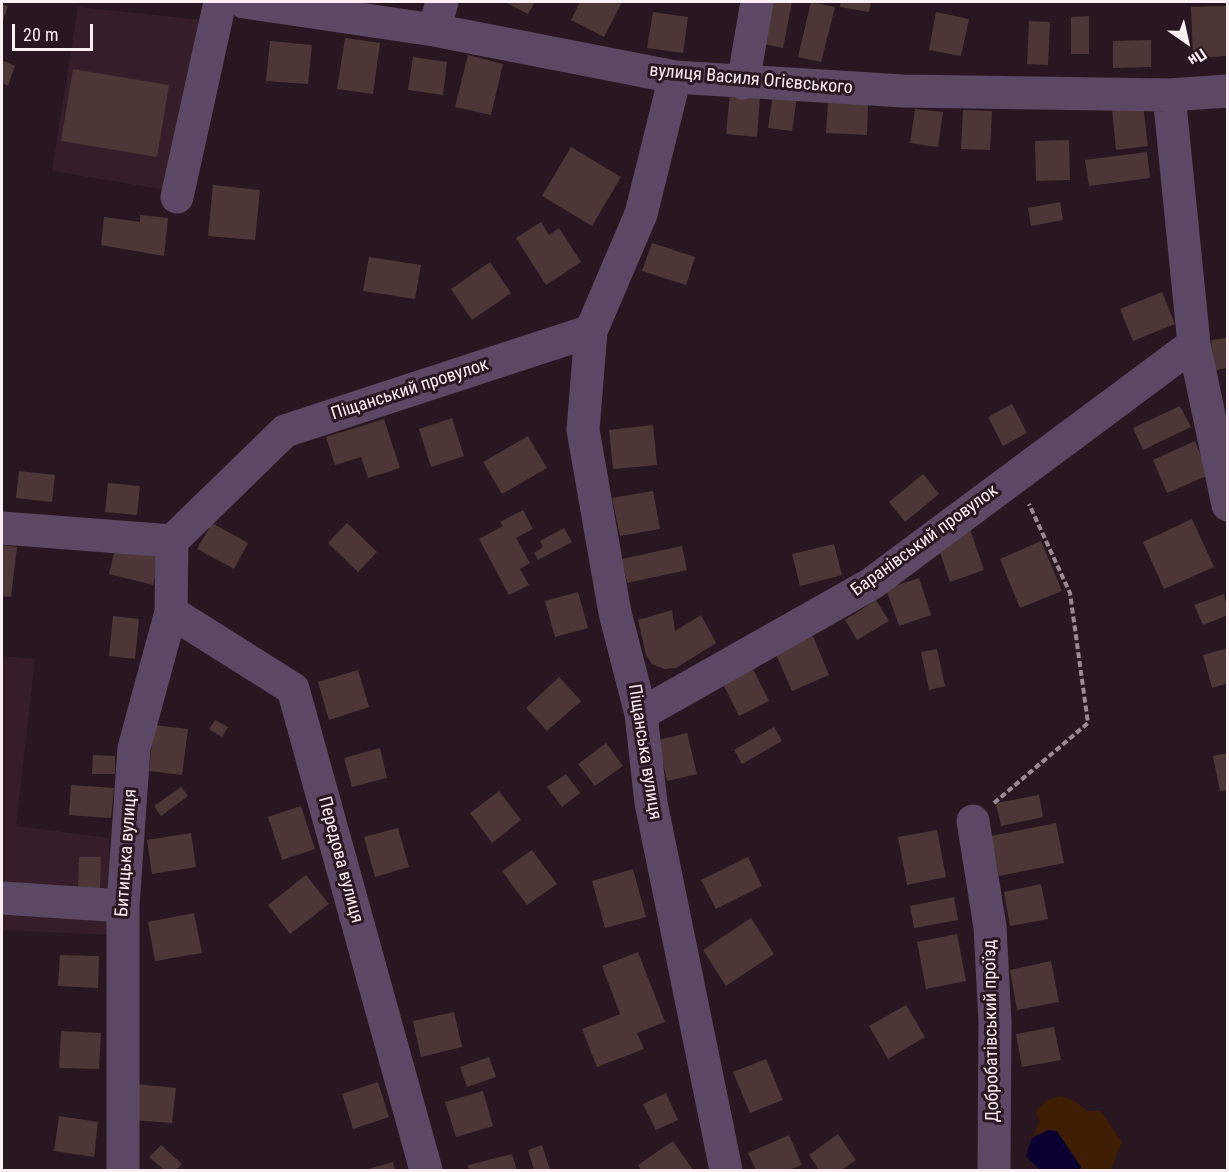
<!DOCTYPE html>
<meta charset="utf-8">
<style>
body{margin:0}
#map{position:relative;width:1229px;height:1172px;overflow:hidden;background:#281720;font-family:"Roboto Condensed",sans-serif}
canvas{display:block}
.frame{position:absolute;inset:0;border:3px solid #fbeff4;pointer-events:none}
.north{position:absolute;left:1157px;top:12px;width:60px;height:60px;-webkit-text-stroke:4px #281720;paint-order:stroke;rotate:146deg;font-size:16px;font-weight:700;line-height:24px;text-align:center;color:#fbeff4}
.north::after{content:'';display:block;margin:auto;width:21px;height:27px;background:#fbeff4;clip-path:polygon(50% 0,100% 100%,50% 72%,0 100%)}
.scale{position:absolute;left:12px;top:24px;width:81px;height:27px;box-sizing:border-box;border:3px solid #fbeff4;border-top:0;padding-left:8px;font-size:18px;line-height:21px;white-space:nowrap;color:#fbeff4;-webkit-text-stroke:4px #281720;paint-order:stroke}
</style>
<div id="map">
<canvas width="1229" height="1172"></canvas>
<div class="frame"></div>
<div class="north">Пн</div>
<div class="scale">20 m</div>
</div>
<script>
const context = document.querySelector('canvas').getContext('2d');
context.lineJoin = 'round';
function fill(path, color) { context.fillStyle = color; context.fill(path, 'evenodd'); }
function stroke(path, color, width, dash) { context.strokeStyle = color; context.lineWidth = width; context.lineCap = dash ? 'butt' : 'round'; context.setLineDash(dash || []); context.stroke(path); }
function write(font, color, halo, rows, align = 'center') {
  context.font = font + ' "Roboto Condensed",sans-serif'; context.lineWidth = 6; context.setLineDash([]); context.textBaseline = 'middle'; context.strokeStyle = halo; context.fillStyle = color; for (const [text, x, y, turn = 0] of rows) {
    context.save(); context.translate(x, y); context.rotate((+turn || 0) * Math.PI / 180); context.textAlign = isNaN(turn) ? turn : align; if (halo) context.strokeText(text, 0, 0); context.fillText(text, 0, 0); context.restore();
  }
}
fill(new Path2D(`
 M78 7 203 20 166 190 52 171Z
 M2 656 35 659 16 826 109 838 112 935 2 930Z`), '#351e2a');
fill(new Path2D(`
 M1061 1096 1075 1101 1087 1111H1101L1122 1142 1111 1170H1080L1081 1166 1048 1130 1032 1138 1039 1123 1036 1110 1047 1100Z`), '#3f1d03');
fill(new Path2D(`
 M1048 1130 1057 1131 1081 1167 1080 1170H1040L1026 1156 1032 1138Z`), '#090030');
fill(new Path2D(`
 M505 2H535L528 14Z
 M580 2H622L604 37 571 20Z
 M766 2H792L783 48 758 43Z
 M811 2 835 7 821 62 798 57Z
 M841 2H871L869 12 840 7Z
 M2 4 8 6 2 23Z
 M1228 6V56L1193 58 1191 7Z
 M653 12 688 17 683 53 647 48Z
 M936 12 969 19 961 56 929 50Z
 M1089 16V54H1071V17Z
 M1029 21 1050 22 1048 65 1027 64Z
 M345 38 380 43 373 94 337 89Z
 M1151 40V67L1113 68V41Z
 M270 41 312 45 308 84 266 81Z
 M468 55 503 64 491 115 455 107Z
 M413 57 447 62 443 95 408 90Z
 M2 60 15 66 8 86 2 83Z
 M73 69 169 85 157 157 61 141Z
 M730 93 760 96 757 137 726 134Z
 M773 94 797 97 792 131 768 128Z
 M828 102 868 104 867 135 826 133Z
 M1143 105 1148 146 1116 150 1112 109Z
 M915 109 943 112 938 147 910 143Z
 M963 110 992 111 990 150 961 149Z
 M1069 140 1070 180 1036 181 1035 141Z
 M571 147 621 177 592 226 542 196Z
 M1147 152 1150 178 1089 186 1085 160Z
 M213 185 260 190 255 240 208 236Z
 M1060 202 1063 220 1031 226 1028 208Z
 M140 215 168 218 164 256 101 245 104 217 140 222Z
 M541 222 549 235 559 228 581 262 546 285 516 238Z
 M652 243 695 257 686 285 642 271Z
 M369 257 421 265 415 299 363 291Z
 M490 262 511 293 472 320 451 289Z
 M1162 292 1175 324 1133 341 1120 309Z
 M1228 338V368L1215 370 1211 340Z
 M1012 404 1027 433 1003 446 988 417Z
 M1180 406 1191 427 1143 450 1133 428Z
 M452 418 464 456 431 467 419 429Z
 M384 419 400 468 368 478 361 457 335 465 326 437Z
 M653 425 657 465 613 469 609 430Z
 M528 436 547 468 502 494 483 462Z
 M1195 441 1209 475 1167 493 1153 460Z
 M19 471 55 475 52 502 16 498Z
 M923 474 939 494 905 522 889 502Z
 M108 483 140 486 137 515 105 512Z
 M653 491 660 529 620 536 612 498Z
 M523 510 533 529 516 538 530 563 520 569 529 585 509 595 479 539 503 526 500 522Z
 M1192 519 1214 567 1164 589 1143 542Z
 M212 523 248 543 234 569 197 549Z
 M347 523 377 552 358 572 328 543Z
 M564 528 572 542 538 560 534 553 543 547 540 541Z
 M970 529 984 570 950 582 936 541Z
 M1041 541 1062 591 1020 608 1000 559Z
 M834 544 842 575 800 586 792 554Z
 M2 545 17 547 11 597 2 596Z
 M116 545 160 555 153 585 109 574Z
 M682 546 687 570 627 583 622 559Z
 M919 578 931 615 899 626 886 589Z
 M578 592 588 628 555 637 545 601Z
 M1224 594 1228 615 1203 625 1194 605Z
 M876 600 889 621 857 640 845 620Z
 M672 610 675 631 701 615 716 643 676 668 664 669 652 664 646 655 638 620Z
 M113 616 139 619 135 659 109 656Z
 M813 636 829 675 792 691 775 652Z
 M1228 648V683L1212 688 1203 655Z
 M937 649 945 686 929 690 921 652Z
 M752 667 769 701 739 716 722 682Z
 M358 670 369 707 329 720 318 682Z
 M559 677 581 701 547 731 526 708Z
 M215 720 228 727 222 737 209 729Z
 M154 725 188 729 182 775 149 771Z
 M774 727 782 741 742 764 734 750Z
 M687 733 697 774 667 781 658 740Z
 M606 743 623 766 595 786 578 764Z
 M380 748 387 778 352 787 344 758Z
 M1228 753V790L1220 791 1213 756Z
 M93 755 115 756V774H92Z
 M566 774 580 793 562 807 547 787Z
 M71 785 114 788 111 818 69 815Z
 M181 787 188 796 161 816 154 806Z
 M499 791 521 820 492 843 470 813Z
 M1039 795 1043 817 1001 826 996 803Z
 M301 806 315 849 282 860 268 817Z
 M1056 823 1064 863 999 876 991 836Z
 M398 828 409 867 375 877 364 837Z
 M937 830 946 877 907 885 898 837Z
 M191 833 196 867 152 874 147 840Z
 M532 850 557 884 527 905 502 871Z
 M79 857H101L100 889 78 888Z
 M748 857 762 886 716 909 701 880Z
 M633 869 646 917 605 928 592 881Z
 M306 875 329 904 290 934 268 905Z
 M1041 884 1048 919 1010 926 1004 892Z
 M954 897 958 920 914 928 910 906Z
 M194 913 202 953 155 961 148 922Z
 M751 918 774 954 726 986 703 950Z
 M957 934 966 981 926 989 917 942Z
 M638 952 665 1022 637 1033 644 1049 597 1067 582 1029 620 1014 602 966Z
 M60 955 99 956 98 988 58 986Z
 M1051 961 1059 1002 1017 1010 1010 970Z
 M906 1005 925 1037 888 1059 869 1026Z
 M454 1012 462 1047 421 1057 413 1021Z
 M1054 1027 1061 1060 1022 1067 1016 1034Z
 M61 1031 101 1033 99 1069 59 1068Z
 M489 1057 496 1077 467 1087 460 1067Z
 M766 1059 783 1100 750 1113 733 1072Z
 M378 1082 389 1117 353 1129 342 1094Z
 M136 1084 176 1088 172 1123 133 1120Z
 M483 1091 493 1126 456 1137 445 1102Z
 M666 1093 678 1120 656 1130 643 1104Z
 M59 1116 98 1122 94 1157 54 1151Z
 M838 1134 856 1160 841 1170H819L809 1155Z
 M789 1135 802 1165 789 1170H756L748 1153Z
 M673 1141 693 1170H641L638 1165Z
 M161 1145 182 1164 176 1170H164L149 1157Z
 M542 1145 550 1170H534L528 1150Z
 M512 1154 517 1170H469L468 1165Z
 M393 1162 395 1170H365Z`), '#4c3736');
stroke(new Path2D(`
 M994 803 1088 723 1070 593 1029 504`), '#9a8b92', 4, [6, 3]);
stroke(new Path2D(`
 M244 2 434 30 675 77 903 91 1169 95 1228 91
 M434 30 442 2
 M743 83 757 2
 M1169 95 1194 344 1228 505
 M177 197 220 2
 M591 331 583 430 615 613 641 714 651 803 726 1170
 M2 528 172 541 285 431 591 331 641 214 675 77
 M171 612 293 689 426 1170
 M641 714 871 584 1194 344
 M973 821 990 927 995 1022 994 1170
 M2 898 123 906
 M123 1170V906L134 748 171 612 172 541`), '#5b4864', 33);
write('18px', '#fbeff4', '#281720', [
 ["вулиця Василя Огієвського",751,80,5],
 ["Піщанський провулок",410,390,-18],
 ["Баранівський провулок",925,541,-36],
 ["Піщанська вулиця",644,752,81],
 ["Битицька вулиця",127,853,-86],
 ["Передова вулиця",340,860,75],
 ["Добробатівський проїзд",992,1031,-91]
]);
</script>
